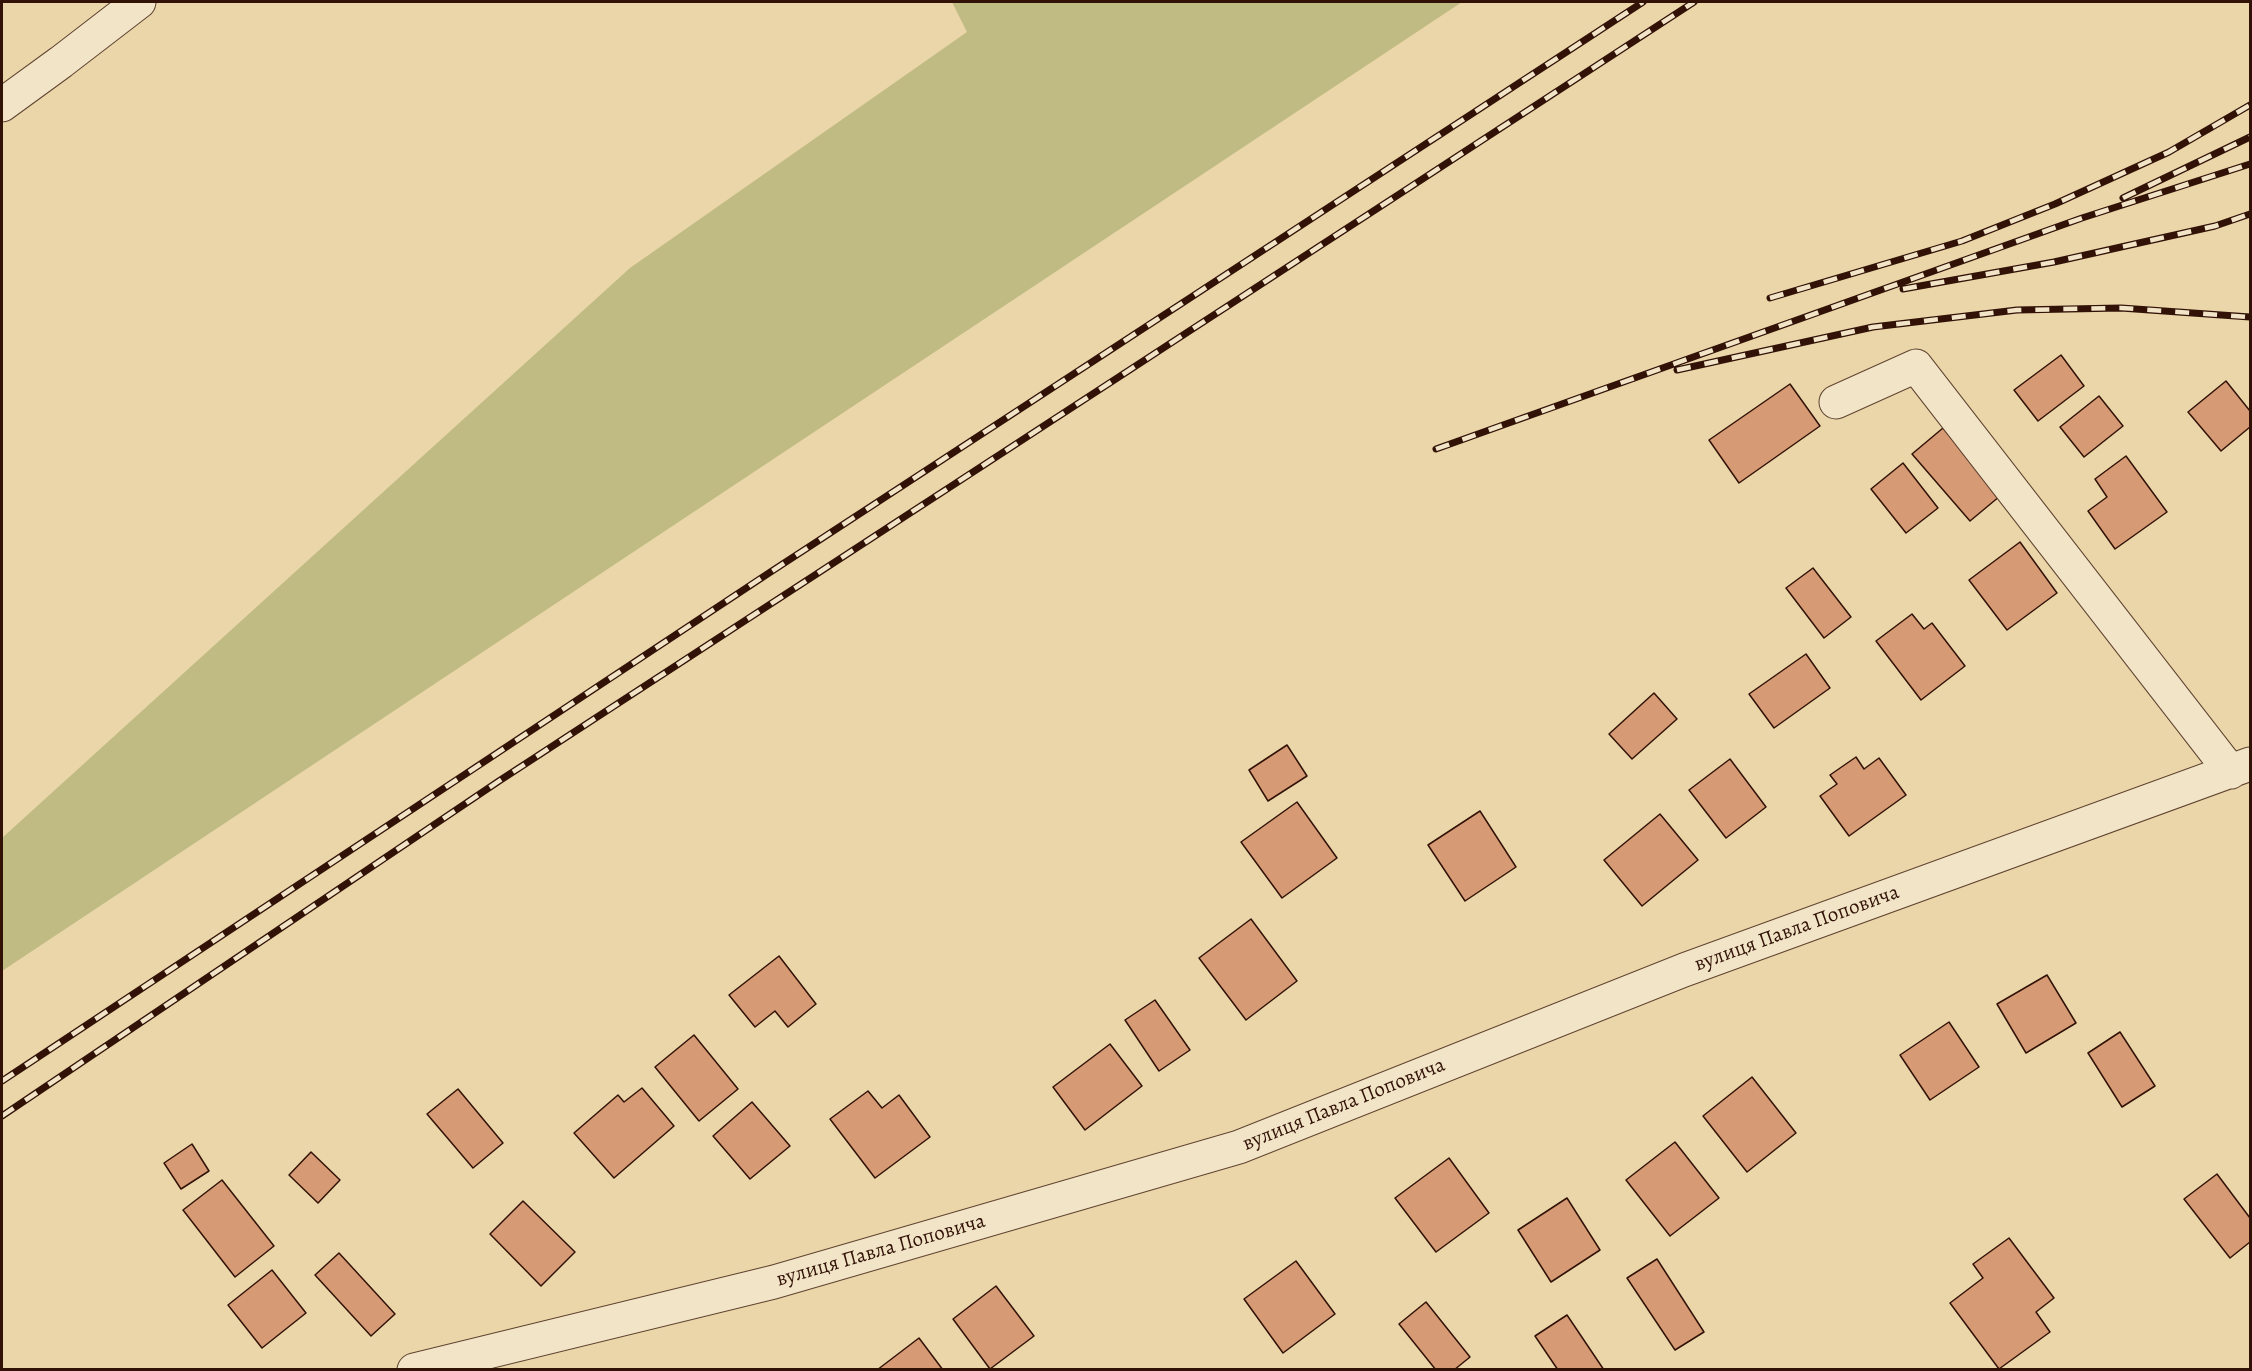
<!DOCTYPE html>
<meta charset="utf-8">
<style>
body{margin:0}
#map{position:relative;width:2252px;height:1371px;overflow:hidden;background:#ead6a9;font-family:Alegreya,serif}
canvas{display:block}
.frame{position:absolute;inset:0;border:3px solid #321207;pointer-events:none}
</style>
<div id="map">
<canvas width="2252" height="1371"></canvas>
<div class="frame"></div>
</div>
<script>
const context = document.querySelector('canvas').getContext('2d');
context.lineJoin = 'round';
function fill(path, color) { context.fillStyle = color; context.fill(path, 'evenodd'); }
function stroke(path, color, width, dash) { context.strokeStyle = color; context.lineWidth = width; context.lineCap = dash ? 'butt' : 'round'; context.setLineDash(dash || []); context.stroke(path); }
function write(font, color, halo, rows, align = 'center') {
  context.font = font + ' Alegreya,serif'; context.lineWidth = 5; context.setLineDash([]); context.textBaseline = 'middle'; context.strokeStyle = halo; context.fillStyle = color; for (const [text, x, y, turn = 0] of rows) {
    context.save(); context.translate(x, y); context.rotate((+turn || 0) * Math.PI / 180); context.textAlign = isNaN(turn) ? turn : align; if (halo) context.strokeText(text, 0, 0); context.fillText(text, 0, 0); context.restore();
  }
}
fill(new Path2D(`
 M952 2H1462L2 971V838L630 268 967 32Z`), '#bfbb82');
const building = new Path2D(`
 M2061 355 2084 386 2038 421 2014 390Z
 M2226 381 2250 411V427L2221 451 2188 412Z
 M1790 384 1820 426 1739 483 1709 440Z
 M2099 396 2123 426 2084 457 2060 427Z
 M1943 428 2000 496 1970 521 1912 454Z
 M2126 456 2167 512 2115 549 2088 511 2107 497 2095 479Z
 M1903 463 1938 508 1906 533 1871 489Z
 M2020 542 2057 593 2007 630 1969 580Z
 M1813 568 1851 617 1824 638 1786 588Z
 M1912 614 1924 629 1932 623 1965 666 1921 700 1876 641Z
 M1806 654 1830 688 1774 728 1749 694Z
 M1654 693 1677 719 1632 759 1609 734Z
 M1287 745 1307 776 1268 801 1249 770Z
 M1856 757 1864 769 1879 758 1906 795 1849 836 1820 796 1837 784 1830 775Z
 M1730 759 1766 807 1726 838 1689 790Z
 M1297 802 1337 858 1282 898 1241 842Z
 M1480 811 1516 867 1465 901 1428 845Z
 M1660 814 1698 860 1642 906 1604 860Z
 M1251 919 1297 981 1246 1020 1199 958Z
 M779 956 816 1004 788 1027 775 1011 755 1027 729 995Z
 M2047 975 2076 1023 2026 1053 1997 1004Z
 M1155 1000 1190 1050 1159 1071 1125 1020Z
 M1949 1022 1979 1067 1930 1100 1900 1055Z
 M2120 1032 2155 1086 2122 1107 2088 1053Z
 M694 1035 738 1089 699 1121 655 1067Z
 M1110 1044 1142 1086 1085 1130 1053 1087Z
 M1752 1077 1796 1133 1747 1172 1703 1116Z
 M642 1088 674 1126 614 1178 574 1133 618 1095 624 1102Z
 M458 1089 503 1143 473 1168 427 1114Z
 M868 1091 882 1108 899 1095 930 1137 875 1178 830 1119Z
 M752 1102 790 1146 750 1179 713 1136Z
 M1675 1142 1719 1198 1670 1236 1626 1180Z
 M192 1144 209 1171 181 1189 164 1163Z
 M311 1152 340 1180 318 1203 289 1175Z
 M1449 1158 1489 1213 1436 1252 1395 1198Z
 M2217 1174 2250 1218V1242L2230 1258 2184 1199Z
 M222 1180 274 1246 235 1277 183 1210Z
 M1567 1198 1600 1250 1551 1282 1518 1230Z
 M523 1201 575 1252 541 1286 490 1234Z
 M2009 1238 2054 1298 2036 1312 2050 1332 1999 1369 1950 1303 1983 1278 1973 1264Z
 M339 1253 395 1314 371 1336 315 1275Z
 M1657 1259 1704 1332 1675 1350 1627 1278Z
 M1296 1261 1335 1314 1283 1353 1244 1299Z
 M272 1270 306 1313 262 1348 228 1305Z
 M996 1286 1034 1336 990 1369 953 1319Z
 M1426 1302 1470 1357 1454 1370H1436L1399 1324Z
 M1567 1315 1604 1370H1558L1535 1336Z
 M919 1338 943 1370H877Z`);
fill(building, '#d69b74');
stroke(building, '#321207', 1.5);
const minor = new Path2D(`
 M2 105 61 62 139 2
 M1836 402 1916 366 2231 772
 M414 1370 774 1282 1239 1147 1684 970 2250 764`);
stroke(minor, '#604330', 35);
stroke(minor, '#f1e4c7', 33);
const rail = new Path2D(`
 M2123 198 2250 137
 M1903 289 2054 262 2215 226 2250 214
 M1770 298 1962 241 2055 204 2169 152 2250 105
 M1677 370 1873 327 2017 310 2121 308 2250 317
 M1436 449 2082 218 2250 164
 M2 1081 772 571 1643 2
 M2 1116 499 781 1694 2`);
stroke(rail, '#321207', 7);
stroke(rail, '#f1e4c7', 4.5, [14]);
write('21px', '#321207', '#f1e4c7', [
 ["вулиця Павла Поповича",1797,929,-20],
 ["вулиця Павла Поповича",1344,1105,-22],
 ["вулиця Павла Поповича",881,1251,-16]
]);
</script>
